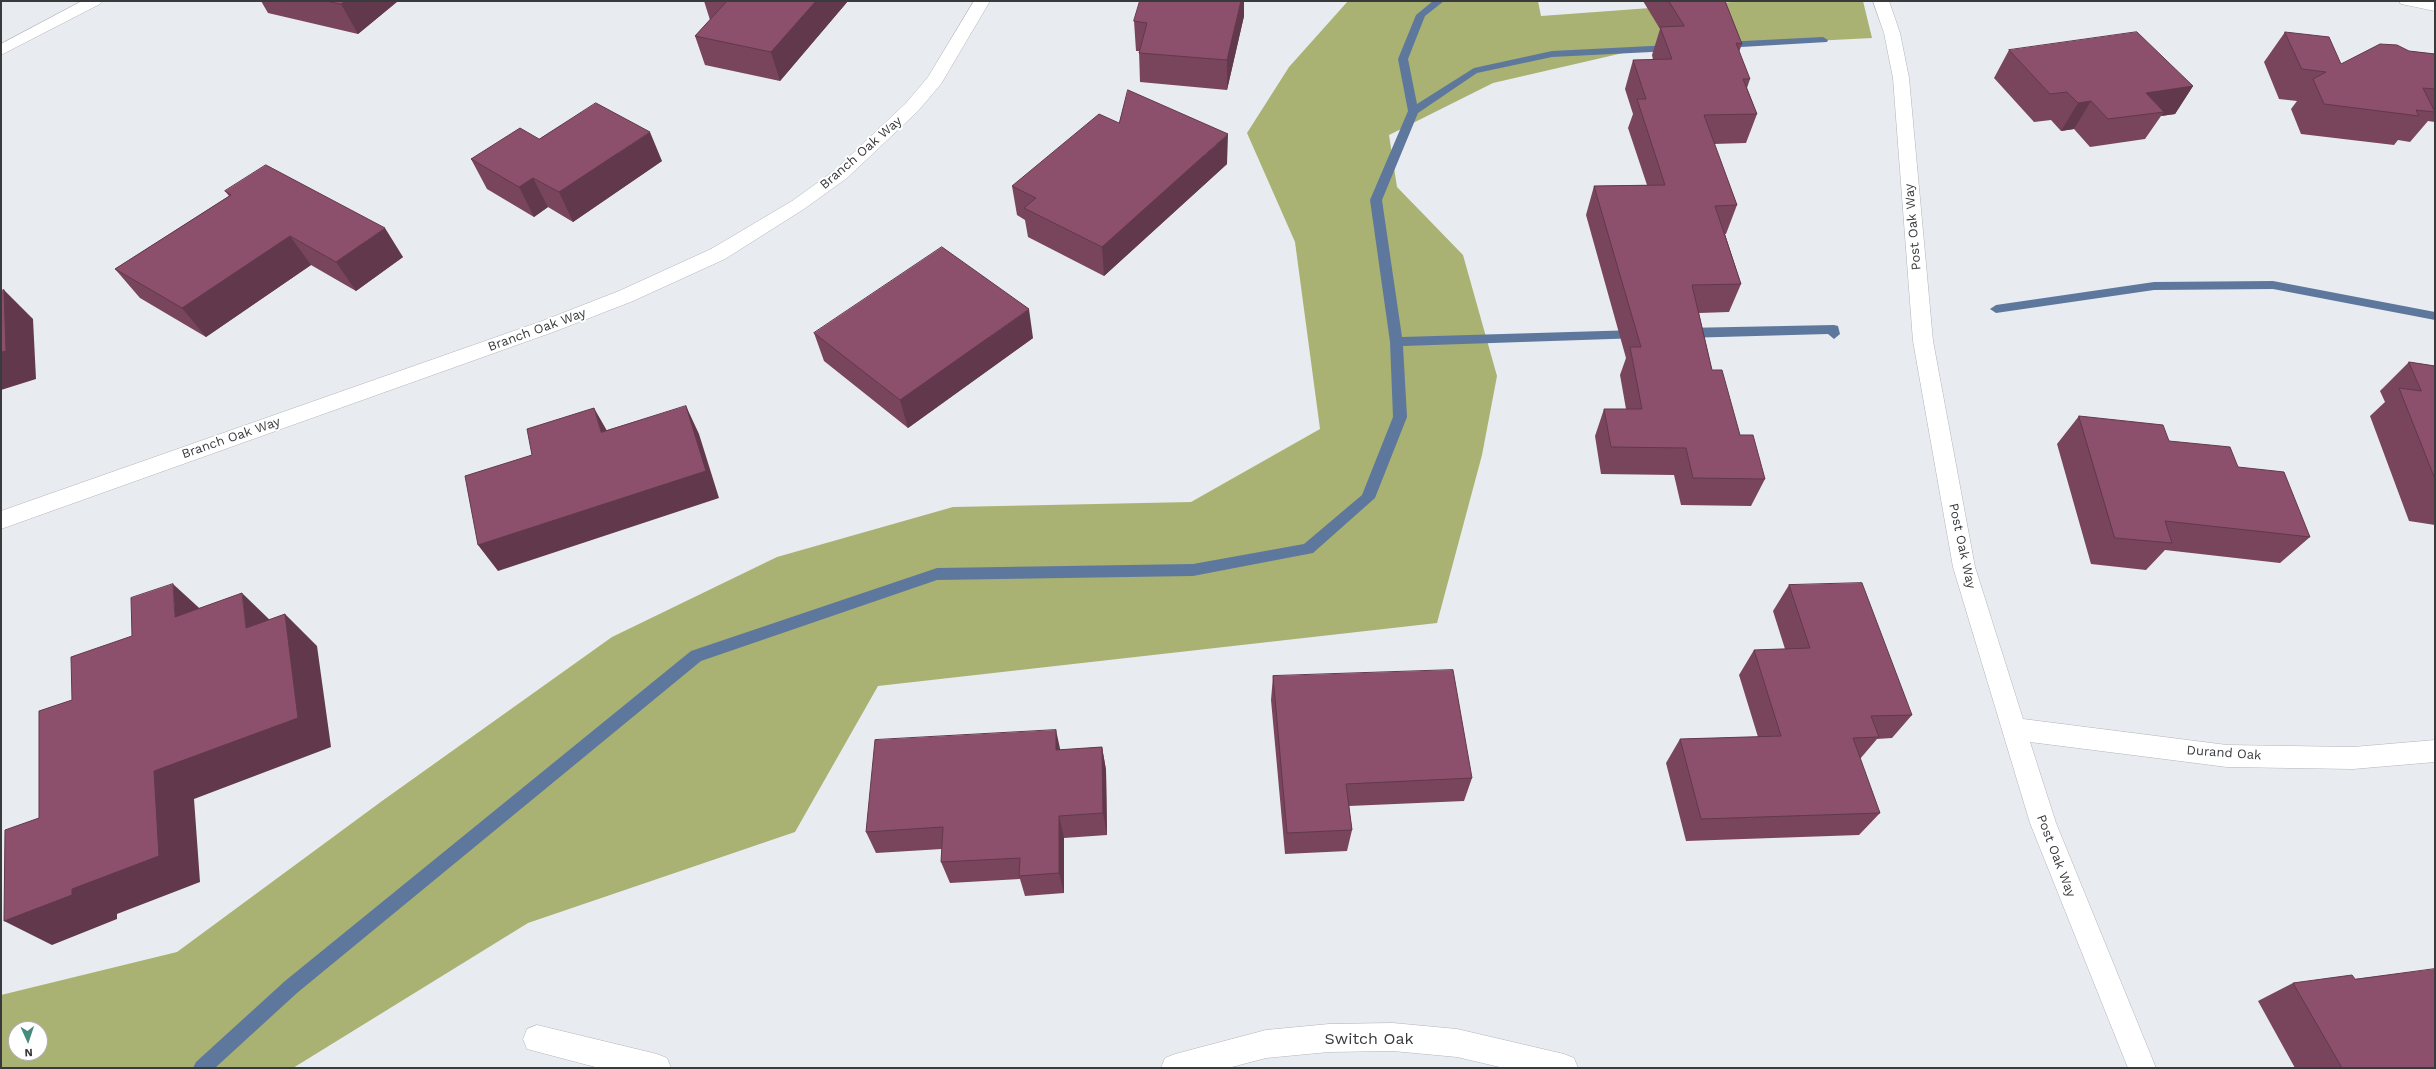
<!DOCTYPE html>
<style>
body{margin:0}
#map{position:relative;width:2436px;height:1069px;overflow:hidden;background:#e8ecf1;font-family:"Work Sans",sans-serif}
canvas{display:block}
.frame{position:absolute;inset:0;border:2px solid #393a3c;pointer-events:none}
.north{position:absolute;left:8px;top:1021px;width:40px;height:40px;box-sizing:border-box;background:#fff;border:1px solid #b0b0b1;border-radius:50%;rotate:177deg;font-size:11px;font-weight:700;line-height:16px;text-align:center;color:#393a3c}
.north::after{content:'';display:block;margin:auto;width:14px;height:18px;background:#478b7e;clip-path:polygon(50% 0,100% 100%,50% 72%,0 100%)}
</style>
<div id="map">
<canvas width="2436" height="1069"></canvas>
<div class="frame"></div>
<div class="north">N</div>
</div>
<script>
const context = document.querySelector('canvas').getContext('2d');
context.lineJoin = 'round';
function fill(path, color) { context.fillStyle = color; context.fill(path, 'evenodd'); }
function stroke(path, color, width, dash) { context.strokeStyle = color; context.lineWidth = width; context.lineCap = dash ? 'butt' : 'round'; context.setLineDash(dash || []); context.stroke(path); }
function write(font, color, halo, rows, align = 'center') {
  context.font = font + ' "Work Sans",sans-serif'; context.lineWidth = 4; context.setLineDash([]); context.textBaseline = 'middle'; context.strokeStyle = halo; context.fillStyle = color; for (const [text, x, y, turn = 0] of rows) {
    context.save(); context.translate(x, y); context.rotate((+turn || 0) * Math.PI / 180); context.textAlign = isNaN(turn) ? turn : align; if (halo) context.strokeText(text, 0, 0); context.fillText(text, 0, 0); context.restore();
  }
}
fill(new Path2D(`
 M1348 1H1538L1541 16 1746 1H1863L1872 38 1636 50 1493 83 1389 135 1397 187 1463 255 1497 376 1482 455 1437 623 878 686 795 832 528 923 293 1068H1V995L177 952 382 801 612 637 777 557 953 507 1191 502 1320 429 1295 242 1247 133 1289 67ZM16 1029H40V1053H16Z`), '#a9b272');
fill(new Path2D(`
 M1433 1H1444L1425 16 1408 59 1417 104 1474 68 1552 51 1671 45 1676 48 1671 51 1552 57 1477 73 1418 113 1382 200 1402 337 1637 330 1643 335 1641 338 1403 346 1407 417 1375 498 1313 553 1193 576 937 580 701 661 297 993 215 1068H193L196 1062 285 981 691 651 937 568 1193 564 1304 544 1362 495 1393 417 1390 342 1370 200 1408 111 1398 59 1416 15Z
 M1823 37 1828 40 1827 42 1724 48 1719 45 1724 42Z
 M2273 281 2435 312V320L2273 289 2154 290 1996 313 1990 309 1996 305 2154 282Z
 M1834 325 1838 326 1840 334 1834 339 1828 334 1684 338 1678 333 1684 328Z`), '#5e789d');
const minor = new Path2D(`
 M82 1H102L100 4 1 55V44Z
 M974 1H990L941 84 918 111 847 178 804 209 725 259 633 301 556 331 1 529V511L542 321 619 291 711 249 792 201 835 170 906 103 928 77Z
 M1873 1H1889L1900 33 1909 78 1933 341 1975 567 2023 719 2227 745 2353 747 2435 740V762L2353 769 2227 767 2030 742 2056 823 2156 1068H2128L2030 823 1953 567 1913 341 1893 78 1884 33Z
 M2399 1H2435V11L2401 4Z
 M1393 1023 1457 1029 1564 1054 1574 1058 1578 1068H1504L1457 1057 1393 1051 1329 1052 1266 1058 1228 1068H1161L1165 1058 1175 1054 1266 1030 1329 1024Z
 M537 1025 657 1054 667 1058 671 1068H599L527 1049 523 1039 527 1029Z`);
stroke(minor, '#b1b4b9', 1);
fill(minor, '#fff');
fill(new Path2D(`
 M261 1H398L358 34 268 13Z
 M704 1H848L780 81 705 65 695 36 710 20Z
 M1140 1H1244V16L1227 90 1140 82 1139 51H1136L1134 21Z
 M1643 1H1725L1742 44 1739 52 1750 79 1747 88 1757 114 1746 143 1714 144 1737 205 1726 234H1725L1741 284 1729 312 1699 313 1712 370 1740 435 1765 479 1751 506 1681 505 1674 475 1601 474 1595 436 1604 409H1626L1620 375 1626 358 1586 215 1594 186 1647 185 1628 128 1633 114 1625 89 1633 60H1653L1652 55 1660 29Z
 M2285 32 2341 64 2409 51 2435 54V122L2428 121 2410 142 2398 140 2394 145 2301 134 2291 109 2297 101 2279 99 2264 62Z
 M2009 50 2193 86 2175 114 2161 116 2145 139 2090 147 2074 129 2061 131 2051 120 2034 122 1994 78Z
 M1119 123 1227 164 1104 276 1028 237 1025 220 1017 215 1012 186Z
 M539 139 662 161 573 222 548 207 534 217 487 189 471 159Z
 M225 191 403 257 356 291 311 265 206 337 140 298 115 269 229 196Z
 M814 333 1033 338 908 428 824 361Z
 M2409 362 2435 366V525L2409 521 2370 416 2385 402 2380 391Z
 M2079 416 2169 441 2238 467 2310 537 2280 563 2165 550 2146 570 2091 564 2057 444Z
 M1789 585 1912 715 1892 738 1877 739 1860 759 1880 813 1859 835 1686 841 1666 763 1680 739 1758 737 1739 675 1754 650 1785 649 1773 611Z
 M1273 676 1472 778 1464 801 1349 806 1352 830 1347 851 1285 854 1271 700Z
 M1102 747 1106 770 1107 835 1064 838V893L1025 896 1020 879 950 883 941 862 942 849 876 853 866 832 1060 750Z
 M2355 979 2435 1068H2295L2258 1001 2293 983Z`), '#78455d');
fill(new Path2D(`
 M346 1H398L358 34 341 4Z
 M816 1H848L780 81 771 52Z
 M1241 1H1244V16L1227 90V60Z
 M2193 86 2175 114 2161 116 2164 112 2146 93Z
 M2091 101 2074 129 2061 131 2078 103Z
 M650 132 662 161 573 222 559 192Z
 M1228 134 1227 164 1104 276 1102 247Z
 M533 178 548 207 534 217 519 187Z
 M385 228 403 257 356 291 336 262Z
 M290 236 311 265 206 337 182 308Z
 M4 290 33 319 36 379 1 390V352Z
 M1029 309 1033 338 908 428 900 400Z
 M686 406 699 434 719 498 498 571 478 545Z
 M594 408 610 436 601 432Z
 M173 584 208 616 175 617Z
 M242 593 275 625 246 628Z
 M285 614 317 646 331 747 194 799 200 882 117 914V919L52 945 4 921 72 889 154 771Z
 M1056 730 1061 753 1056 750Z
 M1102 747 1106 770 1107 835 1103 813Z
 M1059 816 1064 838V893L1059 873Z`), '#62384c');
const building = new Path2D(`
 M326 1H346L341 4Z
 M726 1H816L771 52 695 36 727 1Z
 M1140 1H1241L1227 60 1139 53 1147 23 1134 21Z
 M1669 1H1725L1742 44 1736 43 1750 79H1743L1757 114 1704 115 1737 205 1715 206 1741 284 1692 285 1712 370H1722L1740 435H1753L1765 479 1693 478 1686 448 1611 447 1604 409H1642L1630 347H1641L1594 186 1665 185 1637 99H1646L1633 60 1672 59 1660 27 1684 26Z
 M2137 32 2193 86 2146 93 2164 112 2108 119 2091 101 2078 103 2067 92 2050 94 2009 50Z
 M2285 32 2329 37 2341 64 2380 44 2397 45 2409 51 2435 54V89L2423 88 2435 112 2416 110 2419 116 2324 104 2313 79 2326 72 2302 69Z
 M1128 90 1228 134 1102 247 1024 208 1036 198 1012 186 1099 114 1119 123Z
 M596 103 650 132 559 192 533 178 519 187 471 159 520 128 539 139Z
 M266 165 385 228 336 262 290 236 182 308 115 269 231 195 225 191Z
 M942 247 1029 309 900 400 814 333Z
 M4 290 6 351 1 352V291Z
 M2409 362 2435 366V479L2399 388 2421 391Z
 M686 406 706 471 478 545 465 476 532 455 527 429 594 408 601 432Z
 M2079 416 2163 425 2169 441 2230 447 2238 467 2284 472 2310 537 2165 521 2172 543 2115 538Z
 M1862 583 1912 715 1871 716 1879 737 1853 738 1880 813 1701 819 1680 739 1781 736 1754 650 1810 648 1789 585Z
 M173 584 175 617 242 593 246 628 285 614 298 718 154 771 159 856 72 889V895L4 921 5 830 39 818V711L72 700 71 657 132 636 131 598Z
 M1453 670 1472 778 1346 784 1352 830 1287 833 1273 676Z
 M1056 730V750L1102 747 1103 813 1059 816V873L1019 876 1020 858 941 862 943 827 866 832 875 740Z
 M2435 969V1068H2342L2293 983 2352 975 2355 979Z`);
fill(building, '#8c506c');
stroke(building, '#62384c', 1);
write('13px', '#393a3c', '#fff', [
 ["Branch Oak Way",861,153,-41],
 ["Post Oak Way",1913,227,-95],
 ["Branch Oak Way",537,330,-20],
 ["Branch Oak Way",231,438,-19],
 ["Post Oak Way",1962,546,78],
 ["Durand Oak",2224,753,4],
 ["Post Oak Way",2056,856,69]
]);
write('16px', '#393a3c', '#fff', [
 ["Switch Oak",1369,1039]
]);
</script>
